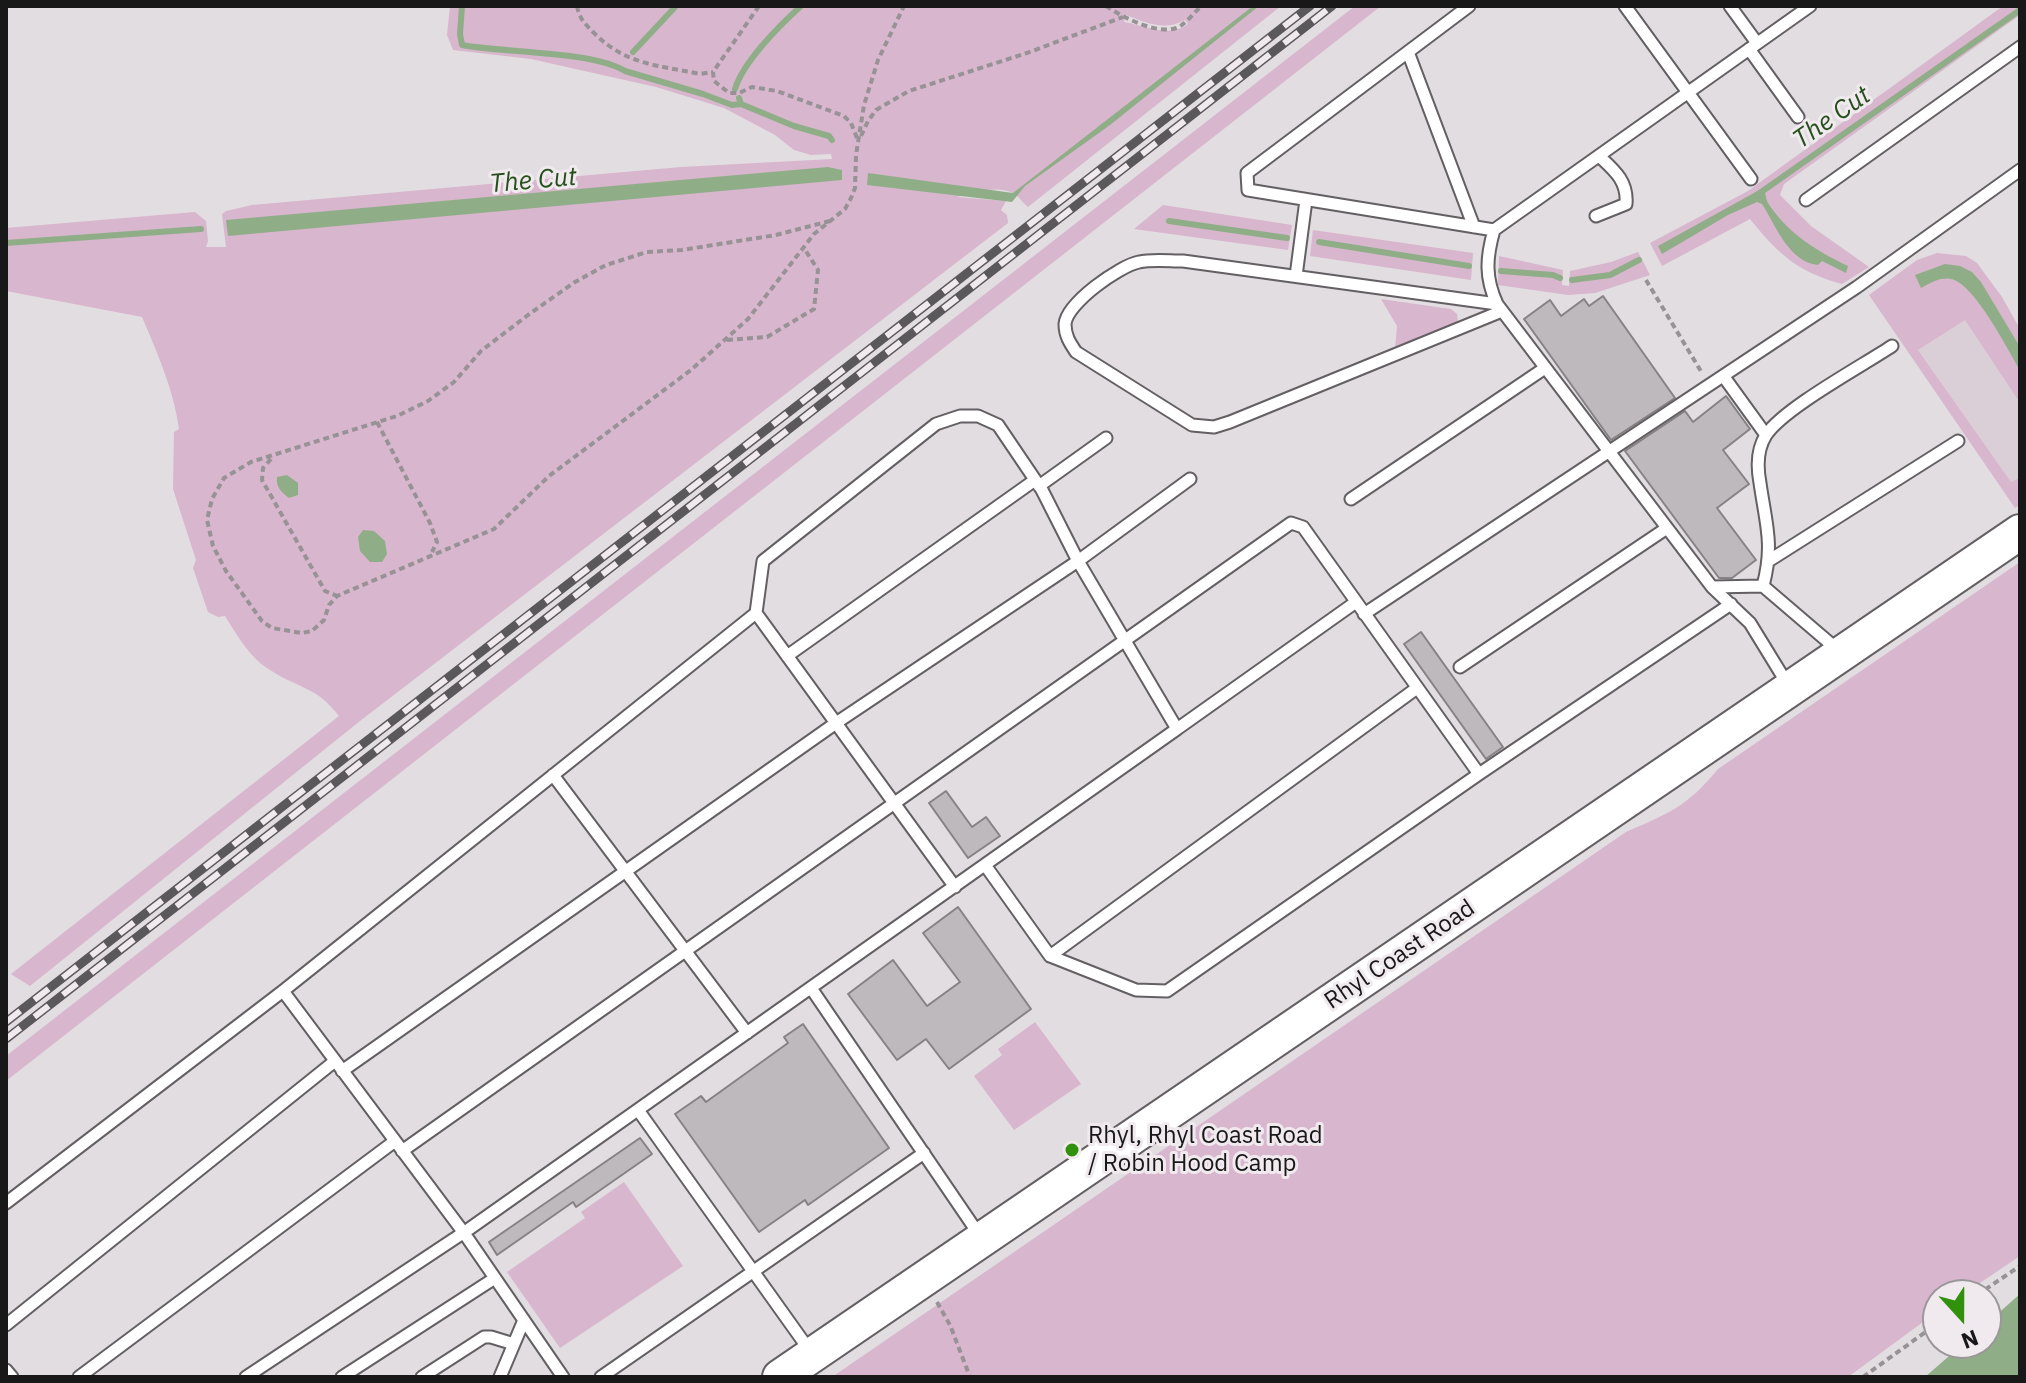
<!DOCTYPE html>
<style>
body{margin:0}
#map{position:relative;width:2026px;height:1383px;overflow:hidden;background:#e2dde1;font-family:"IBM Plex Sans",sans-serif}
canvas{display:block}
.frame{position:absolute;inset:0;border:8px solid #191819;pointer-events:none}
.north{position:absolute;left:1922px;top:1279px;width:80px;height:80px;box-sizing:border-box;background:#f0eaee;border:2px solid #9a9699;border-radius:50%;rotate:159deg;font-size:22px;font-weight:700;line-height:32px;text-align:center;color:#191819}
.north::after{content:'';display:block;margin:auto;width:28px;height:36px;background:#31910d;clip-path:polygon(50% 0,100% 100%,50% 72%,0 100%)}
</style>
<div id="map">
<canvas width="2026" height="1383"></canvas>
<div class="frame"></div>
<div class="north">N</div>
</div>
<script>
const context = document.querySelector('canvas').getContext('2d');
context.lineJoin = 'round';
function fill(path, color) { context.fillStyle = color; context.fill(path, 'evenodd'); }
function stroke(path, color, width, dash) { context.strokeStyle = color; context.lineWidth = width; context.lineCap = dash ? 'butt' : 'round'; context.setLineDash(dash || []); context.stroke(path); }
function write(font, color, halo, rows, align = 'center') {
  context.font = font + ' "IBM Plex Sans",sans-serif'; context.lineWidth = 6; context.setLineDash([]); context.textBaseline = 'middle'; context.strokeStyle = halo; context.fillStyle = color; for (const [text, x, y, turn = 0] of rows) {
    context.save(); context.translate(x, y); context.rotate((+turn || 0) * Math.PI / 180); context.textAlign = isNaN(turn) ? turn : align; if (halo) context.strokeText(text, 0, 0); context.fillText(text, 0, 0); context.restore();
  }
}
fill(new Path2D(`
 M1965 319 2020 403V478L2011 483 1918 350Z`), '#dbcfd7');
fill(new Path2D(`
 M450 6H1281L1028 207C1023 203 1019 197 1015 194 998 184 974 193 957 197L1006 201 1001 210 1007 215 1008 223 360 721 30 986 11 974 339 716C316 686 299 689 270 670 250 658 237 635 225 616L218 617 208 612 193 568 196 560 173 489 174 432 179 429C174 391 157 352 142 317L6 291V228L195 212 206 221 208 241 206 247H226L222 214 226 211 252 205 681 167 832 159 831 154 811 155 794 150 775 135 724 108 656 87 531 59 453 50 447 35ZM1126 15C1145 22 1164 32 1185 20L1188 24C1168 39 1145 25 1124 22Z
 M1355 6H1381L6 1081V1056Z
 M2003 6H2020V15L1784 184 1780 195 1811 226 1869 267 1842 284C1798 272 1778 254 1750 219L1662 266 1650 243 1748 191Z
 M1163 205 1292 225 1288 250 1134 229Z
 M1313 230 1473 253 1471 280 1310 256Z
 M1638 252 1650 275 1595 293 1568 295 1498 285 1499 256 1563 270 1562 285 1569 286 1570 271 1611 262Z
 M1937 253 1966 256 1977 263 2002 297 2020 329V403L1965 320 1918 350 2011 482 2020 478V505L2015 508 1869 295 1917 260Z
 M1381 299 1451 309 1457 314 1458 322 1395 350 1397 326Z
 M2020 562V1256L1962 1295H1938V1311L1848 1377H832L1626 832C1669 813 1687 807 1718 769Z
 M1035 1022 1081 1084 1014 1130 974 1076 1002 1055 998 1049Z
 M624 1182 683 1266 560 1348 507 1272 585 1218 581 1212Z`), '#d8b6cd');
fill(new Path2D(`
 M1253 6H1259L1110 125 1025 186 1012 202 867 185 868 173 1013 193Z
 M828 167 842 170V180L228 236 226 220Z
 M1763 188C1767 195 1765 200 1770 206 1790 235 1817 251 1848 266L1846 273 1822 261 1818 265C1789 262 1776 226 1762 204L1757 202 1728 215 1662 254 1658 246Z
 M1945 264 1960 266 1972 272 1981 282 2020 347V370C2008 350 1974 283 1951 279 1940 277 1931 283 1921 288L1915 275Z
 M287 475 298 483V495L289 498C281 492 276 487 277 477Z
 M363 530 374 531 385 541 387 554 382 562H370L360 551 358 537Z
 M2020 1294V1377H1925L1964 1343H1986V1324Z`), '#8fae88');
stroke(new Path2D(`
 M462 6 460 34 462 45C504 53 593 51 625 71L703 94 732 105 741 104
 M633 52 676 6
 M735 89C743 62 780 25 801 6
 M739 98 741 104 794 126 829 136 832 140
 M1757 195 2020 10
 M1169 221 1287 238
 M1319 242 1469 266
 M6 243 201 229
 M1501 271 1553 275 1560 278
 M1572 280 1610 275 1639 260`), '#8fae88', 6);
const building = new Path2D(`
 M1603 296 1675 398 1611 440 1524 319 1550 300 1561 316 1584 299 1589 306Z
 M1726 396 1750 429 1723 450 1749 484 1717 508 1756 560 1732 578H1719L1625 451 1685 411 1693 422Z
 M1421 632 1503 747 1486 759 1404 644Z
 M946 791 972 827 986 817 1000 836 968 858 929 803Z
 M958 907 1031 1009 949 1069 926 1039 897 1060 848 994 893 960 927 1006 960 982 923 933Z
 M803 1024 889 1148 808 1205 805 1200 759 1232 675 1114 701 1096 706 1102 788 1043 784 1037Z
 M640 1138 652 1154 576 1207 573 1202 497 1255 489 1242Z`);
fill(building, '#beb9bc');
stroke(building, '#868284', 2);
const lane = new Path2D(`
 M1469 6 1247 173 1248 190 1494 230
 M1625 6 1751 179
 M1730 6 1757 43
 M1749 49 1798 117
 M1408 52 1474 227
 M1806 200 2020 47
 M1596 216 1626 204C1628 181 1614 170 1599 156
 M1296 276 1306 200
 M1497 304 1183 261C1169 261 1152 259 1139 262 1119 266 1067 303 1065 324 1065 336 1070 343 1076 352L1192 425 1214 427 1230 422 1502 311
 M1724 377 1766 435
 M1039 486 1106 438
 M1351 499 1545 368
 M1770 560 1958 441
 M1763 586C1774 544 1766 525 1760 483 1757 467 1757 449 1766 435 1784 408 1862 366 1892 346
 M1712 587 1763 586 1839 651
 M756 613 955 887
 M1364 614 1857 287 2020 170
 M787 656 1035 480
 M1460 667 1667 528
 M1788 685 1750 623 1712 587 1497 304C1485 278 1486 258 1494 230L1810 6
 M1177 729 1356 602
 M553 775 747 1033
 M985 865 1050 956 1136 990 1167 991 1479 774 1731 604
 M1050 956 1417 688
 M811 988 980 1236
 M283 991 464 1233 563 1377
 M342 1071 836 723 1078 561 1190 479
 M638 1110 810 1351
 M402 1151 1291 523 1303 527 1479 774
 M6 1203 283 991 756 613 763 561 936 424 960 416H978L998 425 1042 490 1078 561 1177 729 469 1229 246 1377
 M6 1325 335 1061
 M6 1370 12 1377
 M79 1377 395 1141
 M342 1377 495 1278
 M422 1377 484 1337H491L514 1344
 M500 1377 524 1320
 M601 1377 924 1153`);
const primary = new Path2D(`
 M780 1377 2020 532`);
stroke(lane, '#635f62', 15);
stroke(primary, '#635f62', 38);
stroke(new Path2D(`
 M577 6C579 18 585 24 594 33 626 65 657 65 700 74L713 72
 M759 6 713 72 714 81 729 93H739L752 87 777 91 844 116 851 123 857 138
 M1106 6C1122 17 1165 40 1183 24 1190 19 1195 11 1202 6
 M861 136 868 121 876 110 909 91 1027 53 1123 17
 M830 221 776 235 682 250 647 252 606 265 575 282 528 315 481 351 454 382 428 401 397 416 251 462 224 478 212 499 207 520 213 546 226 571 262 621 272 628 302 633 312 631 324 620 329 605 337 596 494 529 549 476 691 370 748 319 814 234 845 209 851 198 855 188 856 155 864 105 878 60 904 6
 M1646 280 1702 373
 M727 340 767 337 814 309 818 270 804 248
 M377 422 430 523 437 542 432 552
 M271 459 263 468 262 480 325 591 337 596
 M1977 1295 2020 1266
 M937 1302 950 1325 970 1377
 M1863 1377 1938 1323`), '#969295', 4, [6, 4]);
stroke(lane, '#fff', 11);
stroke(primary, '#fff', 34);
const rail = new Path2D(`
 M6 1022 1310 6
 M6 1039 1332 6`);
stroke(rail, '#5a585a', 9);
stroke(rail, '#f0eaee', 6, [18]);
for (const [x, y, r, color] of [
 [1072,1150,8,"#31910d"]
]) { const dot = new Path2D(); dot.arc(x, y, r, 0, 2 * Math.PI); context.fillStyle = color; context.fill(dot); stroke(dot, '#f0eaee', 3); }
write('24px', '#191819', '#f0eaee', [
 ["Rhyl Coast Road",1400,955,-34]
]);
write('24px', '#191819', '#f0eaee', [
 ["Rhyl, Rhyl Coast Road",1088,1136],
 ["/ Robin Hood Camp",1088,1164]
], 'left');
write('italic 26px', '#25501b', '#f0eaee', [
 ["The Cut",1832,118,-35],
 ["The Cut",533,181,-5]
]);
</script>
